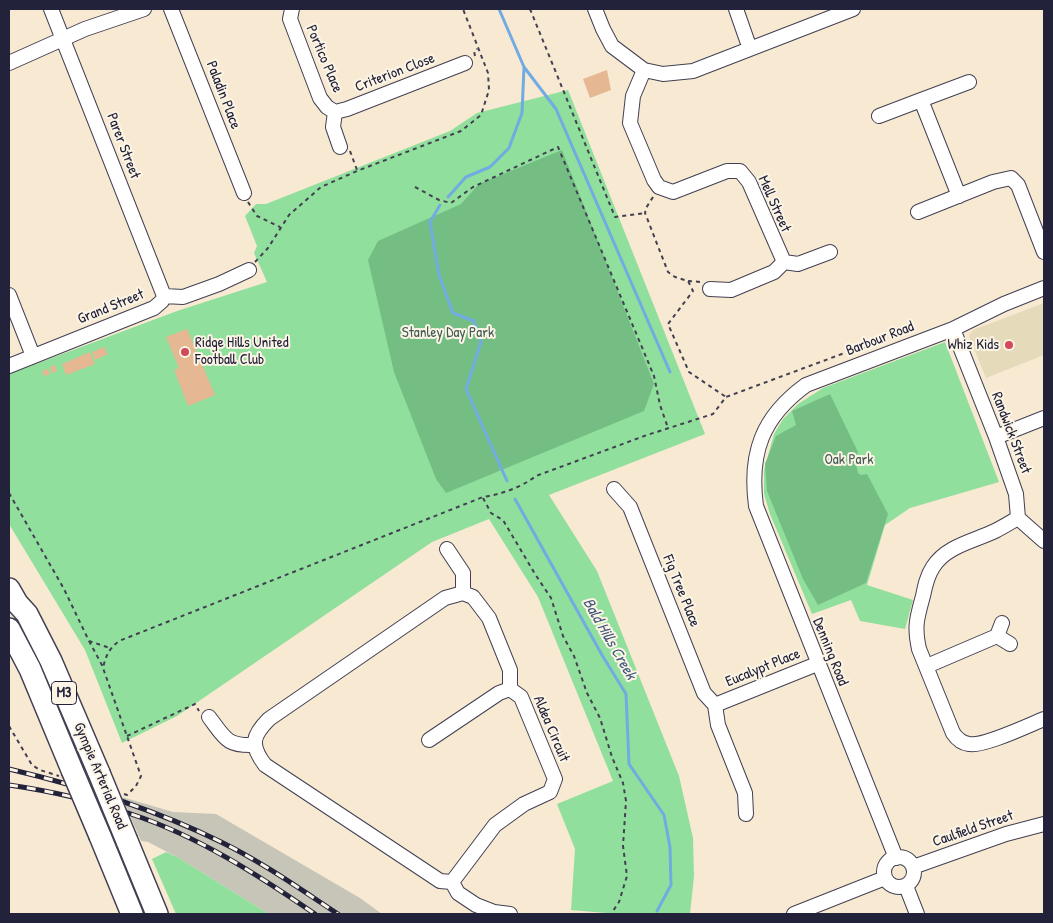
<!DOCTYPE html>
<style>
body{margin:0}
#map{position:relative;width:1053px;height:923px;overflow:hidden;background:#f8e9d2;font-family:"Patrick Hand",sans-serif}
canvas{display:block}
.frame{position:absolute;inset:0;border:10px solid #22223b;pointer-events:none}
</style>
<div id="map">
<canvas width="1053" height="923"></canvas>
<div class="frame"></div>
</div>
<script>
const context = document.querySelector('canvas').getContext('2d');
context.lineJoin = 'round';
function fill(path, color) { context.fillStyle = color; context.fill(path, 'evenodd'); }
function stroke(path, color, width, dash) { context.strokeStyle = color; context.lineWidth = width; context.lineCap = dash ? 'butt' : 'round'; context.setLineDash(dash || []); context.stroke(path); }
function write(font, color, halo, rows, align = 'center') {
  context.font = font + ' "Patrick Hand",sans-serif'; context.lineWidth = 4; context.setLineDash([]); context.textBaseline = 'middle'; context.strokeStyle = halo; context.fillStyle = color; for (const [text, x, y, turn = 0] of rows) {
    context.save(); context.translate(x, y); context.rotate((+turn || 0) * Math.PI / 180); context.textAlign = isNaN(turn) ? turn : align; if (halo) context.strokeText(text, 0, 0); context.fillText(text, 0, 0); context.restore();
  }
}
fill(new Path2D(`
 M1044 303V355L986 378 969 336 973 330Z`), '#e5daba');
fill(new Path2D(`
 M122 797 173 812 216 814 360 898 382 914H269L177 857 148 842 141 841Z`), '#c7c4b8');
fill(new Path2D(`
 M568 90 705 434 549 495 597 571 679 776 693 838 694 876 690 914H618L571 910 575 849 557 804 613 781 538 597 489 519 432 542 177 716 122 743 85 650 9 524V374L177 311 267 282 254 253 257 246 245 216 256 204H266L450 131 477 113Z
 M945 342 999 482 910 508 885 525 867 585 913 600 905 629 860 621 851 600 812 614 770 514 764 494V470L774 434 783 419 798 404 823 388Z
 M166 852 177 857 269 914H176L152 859Z`), '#91df9c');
fill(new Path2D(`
 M562 150 654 384 644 411 446 493 436 479 394 372 368 260 378 241 461 204 479 184Z
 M830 394 858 452 855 459 858 473 861 475 867 474 888 514 866 583 818 605 803 579 767 491 765 464 776 436 796 425 792 411Z`), '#74be84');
stroke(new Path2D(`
 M524 67 556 109 670 372
 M448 197 466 177 490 167 509 148 522 113 524 67 499 9
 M440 205 430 222 439 275 453 313 474 321 481 342 466 389 507 481
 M515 499 602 655 626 694 629 764 664 815 670 847 671 885 657 911`), '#72abe2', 3);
fill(new Path2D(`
 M607 70 611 90 590 98 583 79Z
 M187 329 215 395 188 406 174 370 179 368 166 337Z
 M104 347 108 354 95 360 92 352Z
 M90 352 95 364 66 375 62 364Z
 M55 365 57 371 52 373 50 367Z
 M48 369 50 374 44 376 42 371Z`), '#e5b792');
const minor = new Path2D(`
 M51 9 164 296
 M171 9 244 193
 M292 9 290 19 320 98 327 107 335 112 333 127 340 147
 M595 9 603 29 612 46 644 70 663 74 693 71 853 9
 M736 9 750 49
 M9 63 85 29 144 9
 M644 70 633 96 630 123 654 180 659 187 673 192 727 171H740L749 182 784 262 798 264 830 252
 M921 100 969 82
 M335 112 347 109 465 63
 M879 116 921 100 959 196
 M918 212 993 182 1011 178 1018 185 1044 252
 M710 289 731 290 774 272 784 262
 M9 295 33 356
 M953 329 996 437 1016 494 1018 518 1044 541
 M9 366 154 308 162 301 164 296 183 297 219 284 249 270
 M996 437 1044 418
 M614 489 630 507 704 693 715 705
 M1018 518C1011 522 1003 527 995 531 974 541 946 546 933 567 927 576 925 586 923 596 917 618 914 626 919 649L953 733C957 739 961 743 969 744 983 747 1029 725 1044 719
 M447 549 463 573V593
 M463 593 473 597 489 618 510 670V689L521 697 555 779 550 792 524 804 495 825 452 882 440 881 431 875 265 765C250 745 252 736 269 719L445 598Z
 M997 636 1010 644
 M927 666 997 636 1002 623
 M209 717C225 738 226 746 254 745
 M429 740 499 693 510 689
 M746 814 745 793 718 725 715 705 817 664
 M884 872a15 15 0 1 1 30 0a15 15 0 1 1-30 0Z
 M896 858 756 506C749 453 762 417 806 385L953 329 1004 304 1044 288
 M913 867 1006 834 1044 824
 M452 882 458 893 476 905 494 912 510 914
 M906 886 917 914
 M794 914 885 878`);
const highway = new Path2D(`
 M9 589 17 603 27 614 51 661 99 773
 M9 629 30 669 72 770
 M100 836 132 914
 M127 841 157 914`);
stroke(minor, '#424052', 16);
stroke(highway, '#424052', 24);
stroke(new Path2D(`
 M530 9 615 217 645 213
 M475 56 474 51 477 49
 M350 151 357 170
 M415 187 439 200 451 203 473 187 558 147 654 376 660 405 668 428
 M653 197 646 208 645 213 668 272 675 277 688 281 693 291 668 324 689 372 726 397
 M248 202 257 216 280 227
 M255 262 268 248 289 215 321 187 357 171 461 131 481 115 489 90 488 73 463 9
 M688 281 701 282
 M9 493 64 589 89 641 110 648
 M483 498 491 513 503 520 535 574 551 598 563 636 574 656 587 693 600 718 612 757 623 783 626 801 623 846 627 876 619 902 611 914
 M89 641 103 667
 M9 726 32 765 40 770 59 776
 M127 736 195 704 199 711
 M124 794 127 795 136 786 141 776 103 668C106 655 109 649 119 641L483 497C502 494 520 488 536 476L647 435 713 414 726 397 858 348 870 347`), '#424052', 2, [4, 4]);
stroke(minor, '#fff', 14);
stroke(highway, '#fff', 21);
const rail = new Path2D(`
 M9 769C81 786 154 809 221 842 262 862 300 889 338 914
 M9 785C50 791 91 800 131 814 198 836 258 875 315 914`);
stroke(rail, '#22223b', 5);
stroke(rail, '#fcf5e5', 3, [9]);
const highwayBridge = new Path2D(`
 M72 770 100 836
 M99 773 127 841`);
stroke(highwayBridge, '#424052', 24, []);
stroke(highwayBridge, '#fff', 21);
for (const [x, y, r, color] of [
 [1009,345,5,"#d1495b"],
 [185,352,5,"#d1495b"]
]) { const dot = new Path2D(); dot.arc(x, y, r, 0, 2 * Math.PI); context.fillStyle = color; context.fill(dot); stroke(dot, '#fcf5e5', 2); }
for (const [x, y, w] of [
 [64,693,25]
]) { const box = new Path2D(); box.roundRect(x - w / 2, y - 11.5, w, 23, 4); context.fillStyle = '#fcf5e5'; context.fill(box); stroke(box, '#22223b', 1); }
write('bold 14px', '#22223b', null, [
 ["M3",64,693]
]);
write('15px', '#22223b', '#fcf5e5', [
 ["Portico Place",324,59,67],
 ["Criterion Close",395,73,-21],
 ["Paladin Place",223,95,69],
 ["Parer Street",123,146,69],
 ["Mell Street",774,204,66],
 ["Grand Street",111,307,-22],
 ["Barbour Road",880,339,-21],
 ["Randwick Street",1011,433,69],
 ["Fig Tree Place",681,591,68],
 ["Denning Road",830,652,68],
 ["Eucalypt Place",763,668,-22],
 ["Aldea Circuit",551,729,67],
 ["Gympie Arterial Road",100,776,67],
 ["Caulfield Street",973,829,-19]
]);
write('15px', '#435b58', '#fcf5e5', [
 ["Stanley Day Park",448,333],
 ["Oak Park",849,460]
]);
write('15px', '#22223b', '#fcf5e5', [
 ["Ridge Hills United",195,343],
 ["Football Club",195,360],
 ["Whiz Kids",999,345,"right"]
], 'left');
write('italic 16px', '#42597e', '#fcf5e5', [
 ["Bald Hills Creek",609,639,60]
]);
</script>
